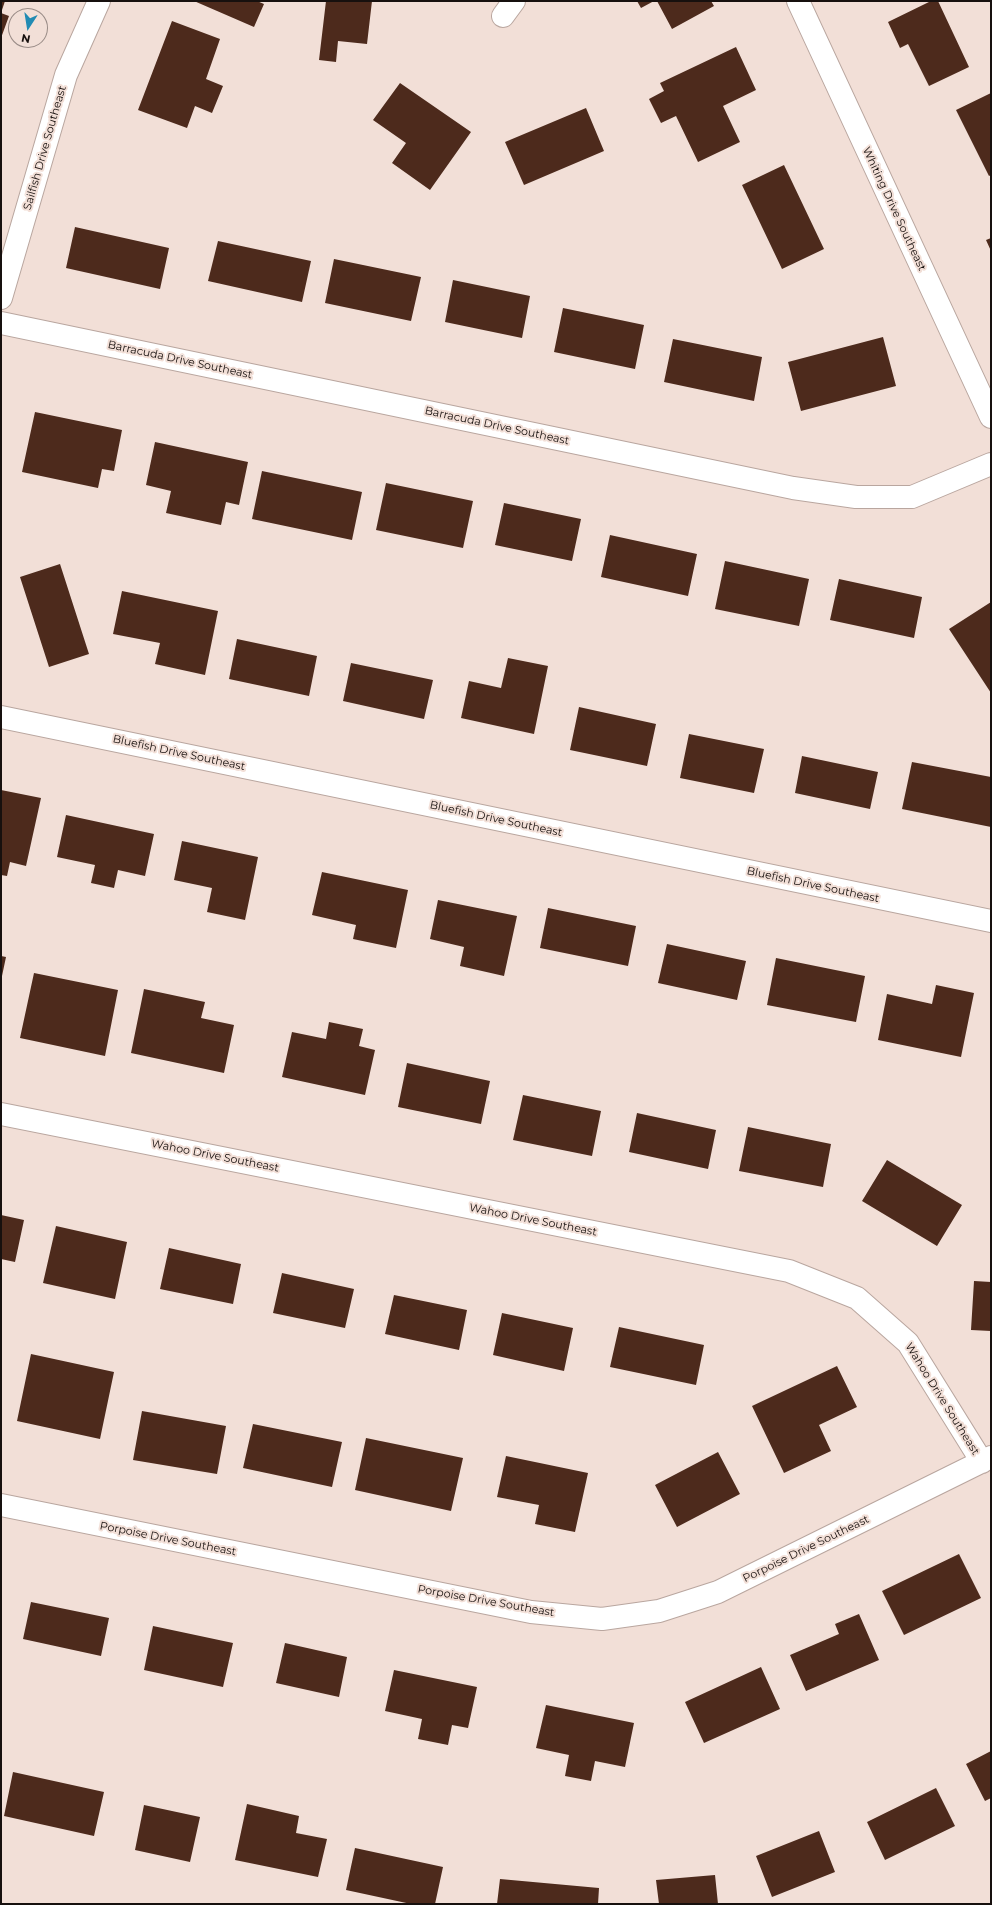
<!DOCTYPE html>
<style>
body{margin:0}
#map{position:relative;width:992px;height:1905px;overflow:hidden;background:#f2dfd7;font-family:Montserrat,sans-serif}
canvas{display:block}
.frame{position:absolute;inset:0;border:2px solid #17100e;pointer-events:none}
.north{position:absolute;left:8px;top:8px;width:40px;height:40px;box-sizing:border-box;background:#f2dfd7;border:1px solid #9a8c87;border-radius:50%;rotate:192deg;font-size:11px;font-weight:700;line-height:16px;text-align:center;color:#17100e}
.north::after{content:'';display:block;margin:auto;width:14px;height:18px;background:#228bb3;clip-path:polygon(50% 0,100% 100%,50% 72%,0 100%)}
</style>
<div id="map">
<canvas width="992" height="1905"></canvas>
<div class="frame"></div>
<div class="north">N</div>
</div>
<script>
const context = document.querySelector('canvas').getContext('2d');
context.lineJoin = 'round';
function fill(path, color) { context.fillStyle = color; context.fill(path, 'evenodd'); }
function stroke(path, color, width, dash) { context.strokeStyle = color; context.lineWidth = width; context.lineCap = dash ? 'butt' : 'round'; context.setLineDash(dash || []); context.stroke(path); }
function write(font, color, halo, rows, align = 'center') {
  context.font = font + ' Montserrat,sans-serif'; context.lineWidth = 4; context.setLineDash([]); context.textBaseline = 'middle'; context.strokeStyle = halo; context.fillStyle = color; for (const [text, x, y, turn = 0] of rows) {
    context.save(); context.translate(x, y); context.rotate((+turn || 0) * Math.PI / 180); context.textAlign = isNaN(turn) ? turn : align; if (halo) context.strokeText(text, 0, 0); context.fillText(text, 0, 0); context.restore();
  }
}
fill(new Path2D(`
 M1 1H5L1 13Z
 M194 1H257L264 4 254 27Z
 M326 1H372L367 44 338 41 336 62 319 60Z
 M637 1H654L641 8Z
 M657 1H711L714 6 672 29Z
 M931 1H938L969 67 929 86 908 44 900 48 888 22Z
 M1 13 9 16 1 38Z
 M172 21 220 39 206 79 223 86 212 113 195 106 187 128 138 110Z
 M736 47 756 90 723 106 740 142 698 162 676 116 661 123 649 99 664 91 660 83Z
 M400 83 471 132 430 190 392 163 406 143 373 120Z
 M991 93V175L989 176 956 110Z
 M586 108 604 151 524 185 505 142Z
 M784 165 824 249 782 269 742 185Z
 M75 227 169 248 160 289 66 268Z
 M991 238V251L986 240Z
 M218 241 311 261 302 302 208 281Z
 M334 259 421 277 411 321 325 303Z
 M453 280 530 296 522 338 445 322Z
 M563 308 644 325 635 369 554 352Z
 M883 337 896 386 801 411 788 362Z
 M673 339 762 357 754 401 664 382Z
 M35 412 122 430 114 471 102 469 98 488 22 472Z
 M155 442 248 462 239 505 226 502 221 525 166 513 171 491 146 485Z
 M262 471 362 492 352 540 252 519Z
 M386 483 473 501 463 548 376 530Z
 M504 503 581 519 572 561 495 545Z
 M610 535 697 554 688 596 601 577Z
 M725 561 809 579 799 626 715 609Z
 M60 564 89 654 49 667 20 577Z
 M839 579 922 597 914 638 830 620Z
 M122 591 218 611 205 675 155 664 160 643 113 634Z
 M991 602V693L949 629Z
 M237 639 317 656 309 696 229 679Z
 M508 658 548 666 534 734 461 718 469 681 501 688Z
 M351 663 433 680 424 719 343 701Z
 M579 707 656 724 647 766 570 750Z
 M689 734 764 749 754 793 680 778Z
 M802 756 878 772 870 809 795 793Z
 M912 762 991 777V827L902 809Z
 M1 790 41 798 26 866 10 862 7 876 1 875Z
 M66 815 154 834 145 876 118 870 114 888 91 883 95 865 57 857Z
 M182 841 258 857 245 920 207 912 212 888 174 880Z
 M322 872 408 890 396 948 353 939 356 925 312 915Z
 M438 900 517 916 504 976 460 966 464 947 430 939Z
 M548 908 636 926 628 966 540 948Z
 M667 944 746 961 737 1000 658 983Z
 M1 956 6 957 2 976H1Z
 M776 958 865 976 856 1022 767 1005Z
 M34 973 118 990 105 1056 20 1038Z
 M936 985 974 993 961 1057 878 1040 887 994 932 1004Z
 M144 989 205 1002 201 1018 234 1025 224 1073 131 1053Z
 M329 1022 363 1029 359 1046 375 1050 365 1095 282 1077 292 1032 326 1039Z
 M407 1063 490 1081 481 1124 398 1107Z
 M523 1095 601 1111 592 1156 513 1140Z
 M637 1113 716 1130 708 1169 629 1152Z
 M748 1127 831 1144 823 1187 739 1171Z
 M887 1160 962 1205 937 1246 862 1201Z
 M1 1215 24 1220 15 1262 1 1259Z
 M56 1226 127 1242 115 1299 43 1283Z
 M169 1248 241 1264 233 1304 160 1289Z
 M282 1273 354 1289 345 1328 273 1313Z
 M974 1281 991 1282V1331L971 1330Z
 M394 1295 467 1310 459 1350 385 1334Z
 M502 1313 573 1328 564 1371 493 1355Z
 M619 1327 704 1345 696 1385 610 1367Z
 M31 1354 114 1372 100 1439 17 1421Z
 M837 1366 857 1407 819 1425 831 1451 784 1473 752 1406Z
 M142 1411 226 1426 217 1474 133 1460Z
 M253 1424 342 1442 332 1487 243 1468Z
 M366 1438 463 1458 451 1511 355 1490Z
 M718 1452 740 1494 677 1527 655 1485Z
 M506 1456 588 1473 575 1532 535 1524 539 1505 497 1497Z
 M959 1554 981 1598 904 1635 882 1591Z
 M31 1602 109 1618 101 1656 23 1639Z
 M859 1614 879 1660 806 1691 790 1655 839 1634 835 1624Z
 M153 1626 233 1643 223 1687 144 1670Z
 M285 1643 347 1657 339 1697 276 1683Z
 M761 1667 780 1709 704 1743 685 1702Z
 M394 1670 477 1687 468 1728 452 1725 448 1745 418 1739 422 1719 385 1711Z
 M546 1705 634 1723 625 1767 595 1761 591 1781 565 1776 569 1755 536 1748Z
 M991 1751V1798L985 1801 966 1764Z
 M13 1772 104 1792 94 1836 4 1816Z
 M936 1788 955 1826 885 1860 867 1822Z
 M247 1804 299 1816 296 1833 327 1839 318 1877 235 1860Z
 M144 1805 200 1817 190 1862 135 1850Z
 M819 1831 835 1872 772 1897 756 1856Z
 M355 1848 443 1867 435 1904H411L346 1890Z
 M715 1875 718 1904H659L656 1880Z
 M500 1879 599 1888 598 1904H497Z`), '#4d2a1c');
const street = new Path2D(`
 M798 1 991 417
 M503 16 514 1
 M1 298 66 75 99 1
 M1 323 793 488 856 497H912L991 464
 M1 717 991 921
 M1 1114 789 1271 857 1298 908 1343 982 1462
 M1 1505 531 1612 602 1619 659 1611 718 1592 991 1457`);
stroke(street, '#b9a69f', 24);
stroke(street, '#fff', 22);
write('11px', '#17100e', '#f2dfd7', [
 ["Sailfish Drive Southeast",45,148,-74],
 ["Whiting Drive Southeast",894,209,65],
 ["Barracuda Drive Southeast",180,360,12],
 ["Barracuda Drive Southeast",497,426,12],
 ["Bluefish Drive Southeast",179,753,12],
 ["Bluefish Drive Southeast",496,819,12],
 ["Bluefish Drive Southeast",813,885,12],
 ["Wahoo Drive Southeast",215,1156,11],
 ["Wahoo Drive Southeast",533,1220,11],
 ["Wahoo Drive Southeast",942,1399,58],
 ["Porpoise Drive Southeast",168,1539,11],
 ["Porpoise Drive Southeast",806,1549,-26],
 ["Porpoise Drive Southeast",486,1601,10]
]);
</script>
